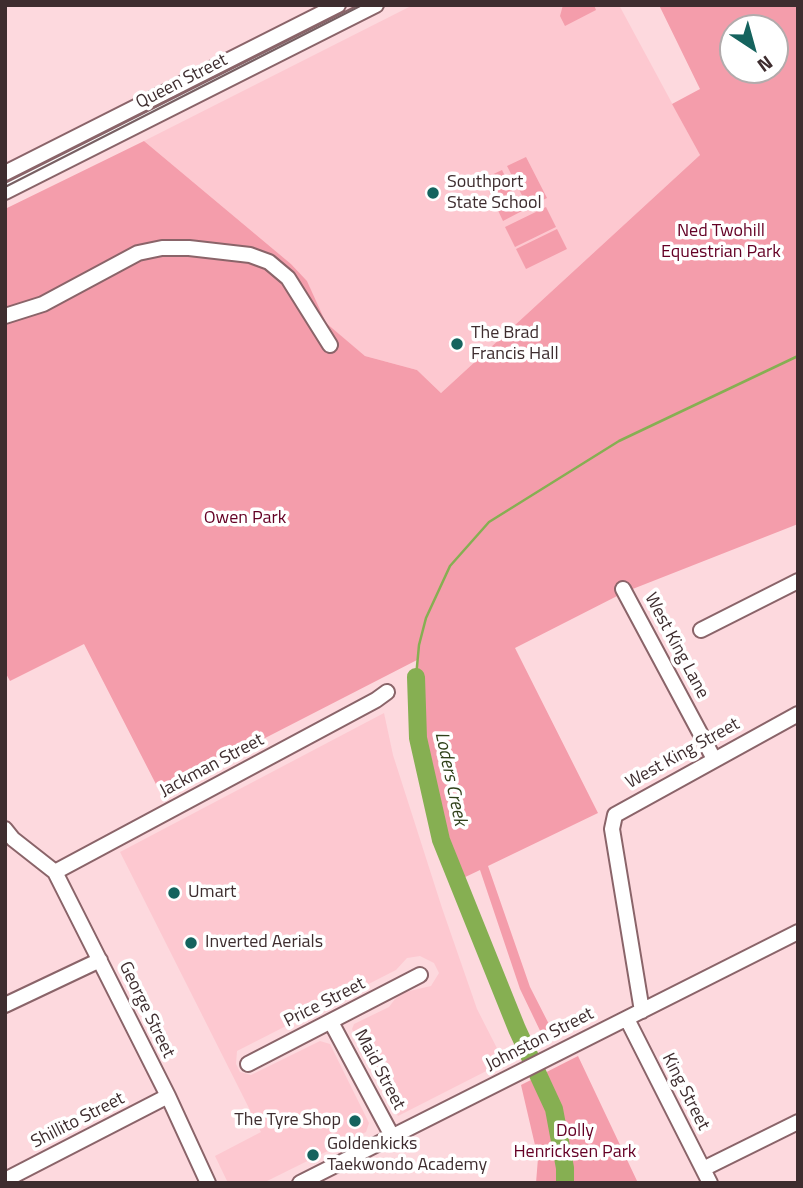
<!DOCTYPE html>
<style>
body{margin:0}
#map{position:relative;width:803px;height:1188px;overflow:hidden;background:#fdd9de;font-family:"Titillium Web",sans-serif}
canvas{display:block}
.frame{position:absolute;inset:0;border:7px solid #3e2d2f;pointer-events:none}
.north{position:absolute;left:719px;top:14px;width:70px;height:70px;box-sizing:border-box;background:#fff;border:2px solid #b2abac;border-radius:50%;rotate:144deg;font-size:19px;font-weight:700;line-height:28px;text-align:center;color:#3e2d2f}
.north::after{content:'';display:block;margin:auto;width:24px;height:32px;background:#15635e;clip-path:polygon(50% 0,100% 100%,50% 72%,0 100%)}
</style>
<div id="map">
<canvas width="803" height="1188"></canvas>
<div class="frame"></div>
<div class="north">N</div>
</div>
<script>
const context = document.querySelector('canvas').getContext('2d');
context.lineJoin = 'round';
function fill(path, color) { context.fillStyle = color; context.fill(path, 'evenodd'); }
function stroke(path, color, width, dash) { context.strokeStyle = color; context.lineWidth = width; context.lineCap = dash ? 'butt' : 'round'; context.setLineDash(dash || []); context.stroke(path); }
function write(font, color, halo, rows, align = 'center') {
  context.font = font + ' "Titillium Web",sans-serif'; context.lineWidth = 7; context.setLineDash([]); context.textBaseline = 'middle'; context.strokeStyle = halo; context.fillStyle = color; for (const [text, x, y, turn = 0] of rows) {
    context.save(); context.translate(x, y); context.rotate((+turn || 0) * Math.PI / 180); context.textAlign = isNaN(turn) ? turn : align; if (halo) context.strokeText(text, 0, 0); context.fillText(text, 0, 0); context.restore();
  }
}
fill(new Path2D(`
 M413 5H619L700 155 441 393 417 370 365 356 325 323 307 281 291 264 144 141Z
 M384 713 393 755 442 908 477 1009 504 1062 398 1116 352 1029 354 1024 389 1007 395 999 405 992 431 986 439 973 434 963 420 956 407 958 396 970 237 1051 236 1064 240 1072 251 1075 320 1041 330 1044 369 1123 366 1132 263 1183H228L215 1156 261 1132 120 852Z`), '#fdc8d0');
fill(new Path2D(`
 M563 5H594L596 10 565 26 560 16Z
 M659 5H798V524L625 592 515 648 598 813 488 866 530 987 555 1036 545 1041 520 989 480 870 459 880C429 812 411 735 417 660L160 792 84 644 10 681 5 672V209L144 141 291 264 307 281 326 323 365 356 417 370 441 393 700 155 672 104 700 89ZM733 28H775V70H733Z
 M526 157 547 198 528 207 507 166Z
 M502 170 522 211 503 221 483 179Z
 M546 207 556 227 515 247 505 227Z
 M557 229 567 249 526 269 516 249Z
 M578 1056 638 1183H536L538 1158 521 1085Z`), '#f49dab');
stroke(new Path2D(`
 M416 677 419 645 426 618 450 566 489 522 619 441 798 356`), '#86af52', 2.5);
stroke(new Path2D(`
 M416 677 418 738 441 840 517 1029 554 1109 565 1168V1183`), '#86af52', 18);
const minor = new Path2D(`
 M5 173 338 5
 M5 192 376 5
 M5 316 43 304 138 253 162 248H189L250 255 269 262 288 278 330 345
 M623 589 714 759
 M701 630 798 581
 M5 829 13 839 55 872 168 1096 208 1183
 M55 872 376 700 387 692
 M5 1005 100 960
 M642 1011 612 829 615 815 798 714
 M627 1019 710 1183
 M331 1022 392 1136
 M248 1064 420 975
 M703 1169 798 1122
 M5 1180 168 1096
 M300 1183 798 932`);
stroke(minor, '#8a6469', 18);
stroke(minor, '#fff', 14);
stroke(new Path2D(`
 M5 187 362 5`), '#776063', 2);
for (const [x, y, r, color] of [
 [433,193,7,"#15635e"],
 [457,344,7,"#15635e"],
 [174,893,7,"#15635e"],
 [191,943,7,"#15635e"],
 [355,1121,7,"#15635e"],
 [313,1155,7,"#15635e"]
]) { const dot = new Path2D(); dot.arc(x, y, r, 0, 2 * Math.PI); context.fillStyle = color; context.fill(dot); stroke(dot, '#fff', 2.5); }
write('18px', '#3e2d2f', '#fff', [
 ["Queen Street",182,82,-27],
 ["West King Lane",676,646,62],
 ["West King Street",683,754,-29],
 ["Jackman Street",212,766,-28],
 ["Price Street",325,1003,-27],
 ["George Street",146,1010,64],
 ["Johnston Street",540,1040,-27],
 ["Maid Street",379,1070,62],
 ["King Street",685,1092,63],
 ["Shillito Street",78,1121,-27]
]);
write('18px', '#3e2d2f', '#fff', [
 ["Southport",447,183],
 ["State School",447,204],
 ["The Brad",471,334],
 ["Francis Hall",471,355],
 ["Umart",188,893],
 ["Inverted Aerials",205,943],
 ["The Tyre Shop",341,1121,"right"],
 ["Goldenkicks",327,1145],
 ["Taekwondo Academy",327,1166]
], 'left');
write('18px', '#640025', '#fff', [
 ["Ned Twohill",721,232],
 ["Equestrian Park",721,253],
 ["Owen Park",245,519],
 ["Dolly",575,1132],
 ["Henricksen Park",575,1153]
]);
write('italic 19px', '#30411a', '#fff', [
 ["Loders Creek",450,779,78]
]);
</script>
